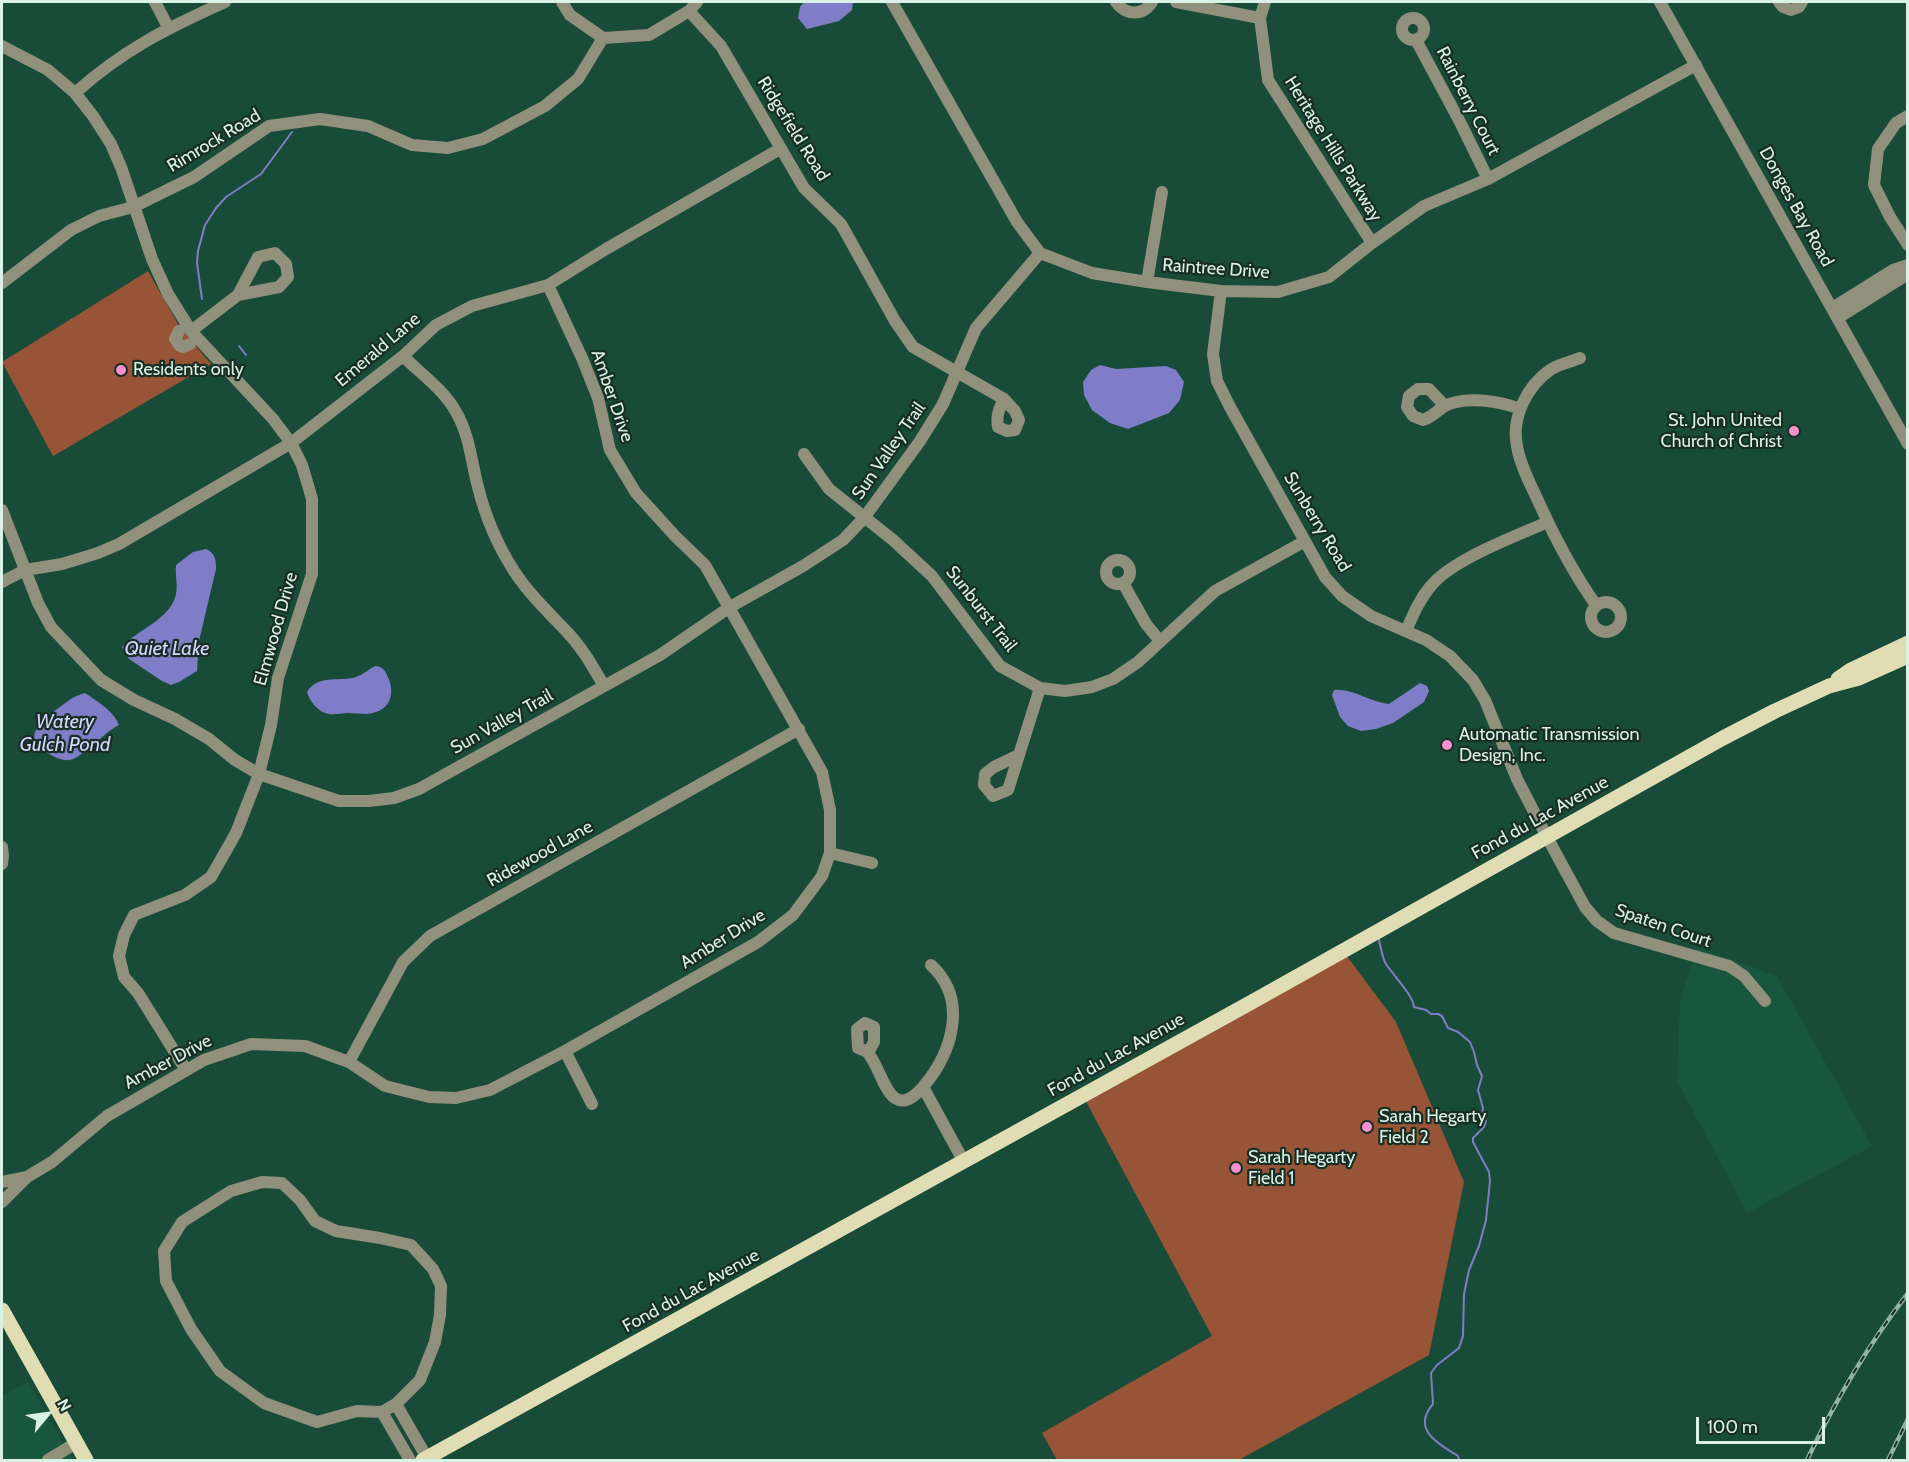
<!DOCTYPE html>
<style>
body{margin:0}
#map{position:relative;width:1909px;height:1462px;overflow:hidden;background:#194c38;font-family:Cabin,sans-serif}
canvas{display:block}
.frame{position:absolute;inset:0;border:3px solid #d9f2e5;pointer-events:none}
.north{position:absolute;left:18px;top:1384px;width:60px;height:60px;-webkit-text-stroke:4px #182d23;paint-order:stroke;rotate:61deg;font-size:16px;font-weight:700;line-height:24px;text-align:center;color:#d9f2e5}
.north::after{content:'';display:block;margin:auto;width:21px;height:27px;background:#d9f2e5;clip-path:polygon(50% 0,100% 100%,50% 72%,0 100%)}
.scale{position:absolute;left:1696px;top:1417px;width:129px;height:27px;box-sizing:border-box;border:3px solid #d9f2e5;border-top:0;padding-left:8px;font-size:18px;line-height:21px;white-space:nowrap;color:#d9f2e5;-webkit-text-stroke:4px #182d23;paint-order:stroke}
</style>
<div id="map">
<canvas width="1909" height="1462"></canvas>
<div class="frame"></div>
<div class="north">N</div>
<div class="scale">100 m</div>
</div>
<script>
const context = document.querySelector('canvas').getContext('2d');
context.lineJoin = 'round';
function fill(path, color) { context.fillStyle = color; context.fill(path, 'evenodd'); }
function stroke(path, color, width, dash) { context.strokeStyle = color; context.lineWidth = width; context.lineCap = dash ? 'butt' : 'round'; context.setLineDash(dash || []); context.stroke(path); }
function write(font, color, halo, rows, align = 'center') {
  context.font = font + ' Cabin,sans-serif'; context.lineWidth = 4.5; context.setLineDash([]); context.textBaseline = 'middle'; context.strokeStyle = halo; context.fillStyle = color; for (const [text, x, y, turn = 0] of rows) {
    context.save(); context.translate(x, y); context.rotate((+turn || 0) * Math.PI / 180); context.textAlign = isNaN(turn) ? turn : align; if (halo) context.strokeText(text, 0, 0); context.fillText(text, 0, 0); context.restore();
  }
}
fill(new Path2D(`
 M1697 947 1777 976 1872 1146 1747 1213 1677 1081 1680 1002Z
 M28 1382 73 1460H2V1396Z`), '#18563e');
fill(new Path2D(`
 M148 271 179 326 211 364 53 456 2 362Z
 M1343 951 1396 1022 1464 1182 1429 1355 1239 1460H1057L1042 1433 1212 1336 1083 1096Z`), '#985436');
fill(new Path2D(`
 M804 2H853L852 10 839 21 807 29 798 18 800 7Z
 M1100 365 1116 369 1166 366 1176 370 1184 382 1180 400 1169 413 1128 429 1110 423 1092 410 1084 395 1083 382 1091 370Z
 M206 549C215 553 216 559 216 569L199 641 197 671 179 682 171 685 162 681 129 659 122 647C138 629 171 619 176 594 178 585 175 575 176 565L193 552Z
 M375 666C382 666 385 670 388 677 396 696 389 712 367 714 361 714 354 713 348 713 342 713 335 715 329 714 318 712 310 702 307 692 317 675 337 681 353 678 361 676 368 670 375 666Z
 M1420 683 1427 686 1429 691 1424 702 1393 723 1376 729 1361 731 1348 726 1340 717 1332 695 1334 690C1352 688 1370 702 1389 704Z
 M85 693C98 702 113 710 119 725 106 731 80 759 70 760 62 761 54 757 48 753 20 739 41 721 57 709 67 702 73 696 85 693Z`), '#7f7cc8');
stroke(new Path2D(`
 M202 299 197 263 198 251 205 225 216 208 226 197 261 174 292 132
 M239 346 246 355
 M1379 940C1381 948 1382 957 1386 964 1393 975 1413 995 1414 1007L1426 1010 1431 1014H1438L1442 1016 1448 1028 1458 1032 1470 1042 1474 1052 1477 1065 1482 1076 1478 1090 1483 1108 1482 1115 1486 1121 1484 1127 1473 1138V1142L1489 1172 1490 1181 1486 1220 1479 1246 1469 1270 1464 1294 1463 1336 1459 1348 1437 1365 1431 1373 1433 1404C1411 1429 1438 1444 1458 1456L1459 1460`), '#7f7cc8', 2);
stroke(new Path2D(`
 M155 2 168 27
 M562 2 570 15 603 38 649 35 689 11 697 2
 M892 2 1017 222 1040 253 1092 273 1147 282 1221 291 1278 292 1329 277 1372 243 1424 206 1488 179 1696 65
 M1116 2C1126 16 1143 16 1152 2
 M1176 2 1260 18
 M1265 2 1260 18 1268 80 1372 243
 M1660 2 1908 444
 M1779 2 1783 7 1791 10 1799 7 1802 2
 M689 11 721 46 804 188 841 224 895 321 913 347 1004 399 1015 411 1019 420 1015 430 1007 431 998 427C996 416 999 409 1004 399
 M1402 29a11 11 0 1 1 22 0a11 11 0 1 1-22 0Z
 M1416 40 1460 122 1488 179
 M2 46 48 70 75 93 93 116 111 144 121 167 152 259 168 294 191 331 273 419 291 443 302 465 312 499V574L278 678 271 725 259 774 236 833 211 877 185 895 134 915 124 935 119 956 124 977 138 993 186 1070
 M75 93C123 50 167 28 225 2
 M1908 116 1896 123 1878 149 1874 185 1890 217 1908 245
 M1147 282 1162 192
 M2 283 71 230 99 216 133 207 194 177 269 126 320 119 368 126 412 145 448 148 483 139 545 106 578 79 603 38
 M1221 291 1213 354 1217 381 1230 407 1325 577 1342 596 1371 616 1426 640 1450 656 1473 680 1485 700 1517 779 1547 837 1585 907 1597 921 1614 933 1729 966 1744 976 1765 1001
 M1832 308 1893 270 1908 265
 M1838 318 1908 274
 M179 331 175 339 180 346 183 347 190 344
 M191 331 238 295 258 257 275 253 286 264 288 277 279 287 238 295
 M403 356C421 374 444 390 456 412 470 436 471 461 478 487 485 515 498 546 514 571 529 594 549 613 568 633 583 649 593 667 604 686
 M1580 358C1571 362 1558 364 1550 370 1527 386 1511 418 1517 446 1520 466 1532 487 1540 505 1556 540 1574 574 1596 605
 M1445 406 1429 389H1418L1409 396 1407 407 1413 416 1423 420C1432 417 1436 412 1443 407 1463 395 1500 401 1520 409
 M804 454 829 489 893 540 932 576 1000 666 1040 688 1065 691 1092 687 1113 679 1138 662 1215 591 1305 541
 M2 510 38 603 51 627 101 680 134 700 175 719 209 739 235 760 259 774 339 801H369L394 798 419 789 660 655 730 607 803 566 843 540 864 518 920 441 943 404 976 328 1040 253
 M1106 572a12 12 0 1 1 24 0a12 12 0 1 1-24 0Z
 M2 582 25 570 62 564 98 553 119 544 291 443 403 356 436 325 472 306 548 285 606 249 780 149
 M1123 583 1146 624 1160 641
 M1591 617a15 15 0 1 1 30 0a15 15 0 1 1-30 0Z
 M1406 631C1413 615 1419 600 1430 587 1451 560 1516 536 1548 522
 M1019 755 994 767 985 774 984 785 993 796 1008 790 1040 688
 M2 847 3 856 2 864
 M830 853 872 863
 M931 965C969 1000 952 1053 923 1087L964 1162
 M565 1051 592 1104
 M868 1053 874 1042V1027L865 1023 857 1029 858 1048C861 1049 864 1050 867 1052 883 1067 888 1127 923 1087
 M349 1062 403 962 430 936 799 729
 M2 1182 27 1177
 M262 1182 282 1183 300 1200 315 1221 336 1231 380 1238 411 1245 433 1269 441 1286 440 1315 435 1342 420 1380 396 1404 382 1412 357 1411 317 1422 264 1403 220 1371 191 1329 166 1281 164 1251 182 1222 231 1191Z
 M2 1202 27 1177 52 1162 107 1116 204 1060 251 1044 305 1046 349 1062 385 1086 429 1097 456 1098 490 1090 565 1051 758 942 793 915 822 876 830 853V810L822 772 705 565 675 536 636 493 610 450 598 398 582 358 548 285
 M396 1404 427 1458
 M382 1412 410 1460
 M48 1460 76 1443`), '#91907c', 12);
stroke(new Path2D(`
 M1838 679 1851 670 1908 643
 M2 1310 86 1460
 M423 1460 1250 1003 1723 738 1775 711 1829 686 1859 678 1908 656`), '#e0ddb4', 15);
const rail = new Path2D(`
 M1807 1460C1835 1401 1868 1345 1908 1293
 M1888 1460 1908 1419`);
stroke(rail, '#91b4a4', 4.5);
stroke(rail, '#182d23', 2, [7]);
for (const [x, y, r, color] of [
 [121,370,6,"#f790ce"],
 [1794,431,6,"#f790ce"],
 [1447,745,6,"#f790ce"],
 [1367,1127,6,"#f790ce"],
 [1236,1168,6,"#f790ce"]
]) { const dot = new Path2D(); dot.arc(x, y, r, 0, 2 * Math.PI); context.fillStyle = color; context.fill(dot); stroke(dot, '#182d23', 2); }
write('18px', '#d9f2e5', '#182d23', [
 ["Rainberry Court",1468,101,63],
 ["Ridgefield Road",793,129,58],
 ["Rimrock Road",214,141,-31],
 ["Heritage Hills Parkway",1333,149,58],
 ["Donges Bay Road",1796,207,61],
 ["Raintree Drive",1216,269,4],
 ["Emerald Lane",378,350,-40],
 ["Amber Drive",612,396,71],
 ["Sun Valley Trail",889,451,-55],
 ["Sunberry Road",1317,522,59],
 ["Sunburst Trail",981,609,52],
 ["Elmwood Drive",276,629,-74],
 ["Sun Valley Trail",502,722,-29],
 ["Fond du Lac Avenue",1540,818,-29],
 ["Ridewood Lane",540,854,-29],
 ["Spaten Court",1663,926,19],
 ["Amber Drive",723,939,-32],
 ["Fond du Lac Avenue",1116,1055,-29],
 ["Amber Drive",168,1062,-28],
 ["Fond du Lac Avenue",691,1291,-29]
]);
write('18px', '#d9f2e5', '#182d23', [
 ["Residents only",133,370],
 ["St. John United",1782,421,"right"],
 ["Church of Christ",1782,442,"right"],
 ["Automatic Transmission",1459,735],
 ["Design, Inc.",1459,756],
 ["Sarah Hegarty",1379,1117],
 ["Field 2",1379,1138],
 ["Sarah Hegarty",1248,1158],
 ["Field 1",1248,1179]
], 'left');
write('italic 20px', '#d4d5fe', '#182d23', [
 ["Quiet Lake",167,649],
 ["Watery",65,722],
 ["Gulch Pond",65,745]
]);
</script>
